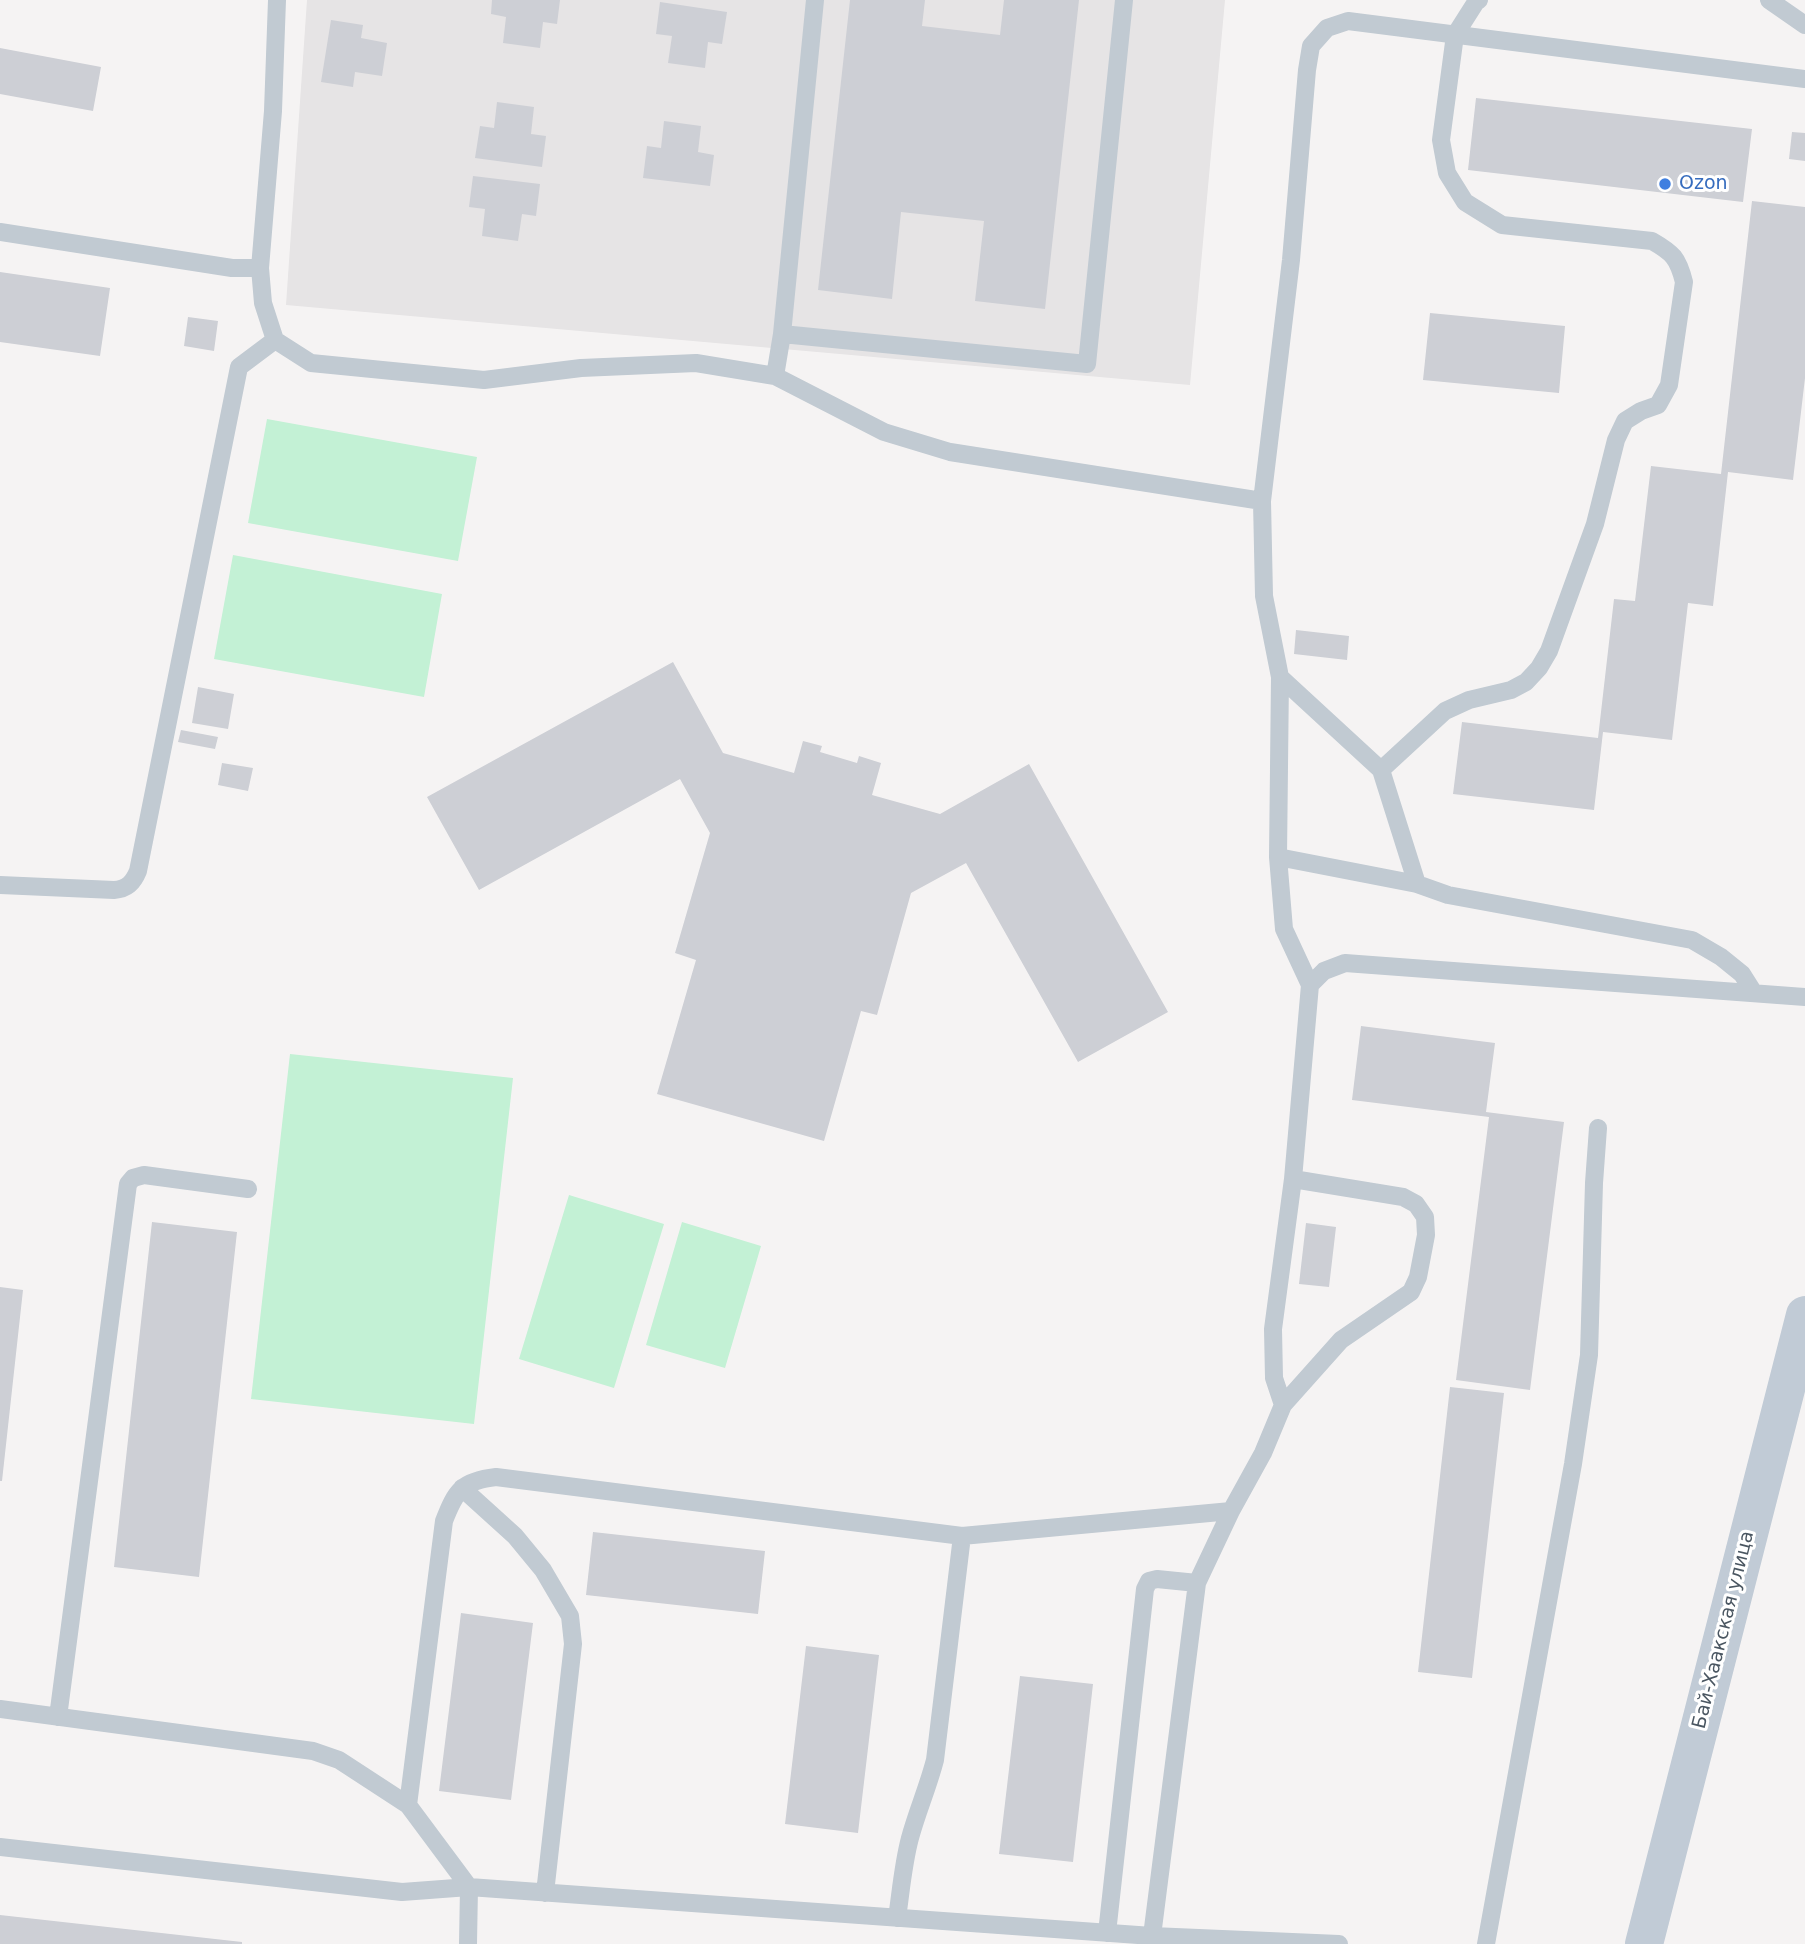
<!DOCTYPE html>
<meta charset="utf-8">
<style>
body{margin:0}
canvas{display:block;background:#f5f3f3}
</style>
<canvas width="1805" height="1944"></canvas>
<script>
const context = document.querySelector('canvas').getContext('2d');
context.lineJoin = 'round';
function fill(path, color) { context.fillStyle = color; context.fill(path, 'evenodd'); }
function stroke(path, color, width, dash) { context.strokeStyle = color; context.lineWidth = width; context.lineCap = dash ? 'butt' : 'round'; context.setLineDash(dash || []); context.stroke(path); }
function write(font, color, halo, rows, align = 'center') {
  context.font = font + ' "DejaVu Sans",sans-serif'; context.lineWidth = 6; context.setLineDash([]); context.textBaseline = 'middle'; context.strokeStyle = halo; context.fillStyle = color; for (const [text, x, y, turn = 0] of rows) {
    context.save(); context.translate(x, y); context.rotate((+turn || 0) * Math.PI / 180); context.textAlign = isNaN(turn) ? turn : align; if (halo) context.strokeText(text, 0, 0); context.fillText(text, 0, 0); context.restore();
  }
}
fill(new Path2D(`
 M307 0H1225L1190 385 286 305Z`), '#e6e4e5');
fill(new Path2D(`
 M267 419 477 457 458 561 248 523Z
 M233 555 442 594 424 697 214 659Z
 M290 1054 513 1078 474 1424 251 1399Z
 M569 1195 664 1224 614 1388 519 1359Z
 M682 1222 761 1246 725 1368 646 1345Z`), '#c3f1d5');
fill(new Path2D(`
 M492 0H560L557 24 543 22 540 48 503 43 506 17 491 14Z
 M850 0H925L922 26 1000 35 1004 0H1079L1045 309 975 301 984 221 901 212 892 299 818 290Z
 M660 2 727 12 722 44 708 42 705 68 668 63 672 36 656 34Z
 M331 20 363 25 361 38 387 43 382 76 355 72 353 87 321 82Z
 M0 48 101 67 93 111 0 94Z
 M1476 98 1752 129 1743 202 1468 170Z
 M497 102 534 107 531 134 546 136 542 167 475 158 480 126 494 128Z
 M664 121 701 126 698 152 714 155 710 186 643 178 647 146 661 148Z
 M1792 132 1805 133V161L1789 159Z
 M473 176 540 184 536 216 522 214 518 241 482 236 485 209 469 207Z
 M1752 201 1805 207V378L1793 480 1728 472 1713 606 1688 603 1672 740 1603 732 1594 810 1453 794 1462 722 1598 738 1614 599 1635 601 1651 466 1721 474Z
 M0 272 110 288 100 356 0 342Z
 M1430 313 1565 326 1559 393 1423 380Z
 M188 317 218 321 214 351 184 346Z
 M1296 630 1349 636 1347 660 1294 654Z
 M673 662 723 753 794 773 803 741 822 746 820 752 857 763 859 756 881 763 872 795 940 814 1029 764 1168 1012 1078 1062 966 863 911 893 877 1015 861 1011 824 1141 657 1094 696 960 675 953 710 833 680 779 479 890 427 797Z
 M198 687 234 694 228 729 192 723Z
 M181 730 218 737 215 749 178 742Z
 M222 763 253 768 248 791 218 785Z
 M1361 1026 1495 1043 1486 1112 1564 1122 1530 1390 1456 1380 1489 1117 1352 1100Z
 M152 1222 237 1232 199 1577 114 1567Z
 M1306 1223 1336 1227 1329 1287 1299 1284Z
 M0 1287 23 1290 2 1481H0Z
 M1450 1387 1504 1393 1472 1678 1418 1672Z
 M593 1532 765 1551 758 1614 586 1595Z
 M461 1613 533 1623 511 1800 439 1791Z
 M806 1646 879 1655 858 1833 785 1824Z
 M1020 1676 1093 1684 1073 1862 999 1854Z
 M0 1915 242 1942V1944H0Z`), '#cdcfd5');
stroke(new Path2D(`
 M277 0 273 111 260 268 263 303 275 340 311 363 484 380 581 368 696 363 775 376 884 432 950 452 1262 501
 M815 0 782 334 1087 364 1124 0
 M1769 0 1805 25
 M0 232 232 268H260
 M775 376 782 334
 M1280 677 1381 770 1417 884
 M1381 770 1445 711 1469 700 1511 690 1526 682 1539 668 1549 651 1595 524 1616 440 1625 421 1641 411 1658 405 1669 385 1684 282C1678 258 1673 253 1652 241L1502 225 1465 202 1447 173 1441 140 1455 35 1476 2 1479 0
 M1278 857 1417 884 1448 895 1692 940 1721 957 1742 974 1754 993
 M0 885 114 890C127 889 133 883 138 871L239 367 275 340
 M1310 985 1284 929 1278 857 1280 677 1264 596 1262 501 1291 260 1307 70 1311 46 1327 28 1348 21 1805 79
 M1283 1405 1341 1340 1411 1292 1418 1277 1426 1235 1425 1217 1416 1204 1403 1197 1293 1179
 M462 1488 515 1536 543 1570 570 1616 573 1644 545 1893
 M0 1709 313 1751 339 1760 408 1805 469 1887 468 1944
 M58 1717 128 1184 133 1178 144 1175 248 1189
 M408 1805 444 1521C456 1490 462 1481 496 1477L962 1536 1231 1511
 M0 1847 402 1892 469 1887 1152 1936 1339 1944
 M897 1918C901 1891 903 1864 910 1838 917 1812 928 1787 935 1760L962 1536
 M1107 1933 1145 1589 1149 1581 1157 1579 1197 1583
 M1152 1936 1197 1583 1231 1511 1263 1453 1283 1405 1274 1378 1273 1329 1293 1179 1310 985 1324 971 1345 963 1805 997
 M1486 1944 1573 1464 1589 1355 1594 1183 1598 1128`), '#c1cad2', 18);
stroke(new Path2D(`
 M1644 1944 1805 1315`), '#c1cbd6', 38);
for (const [x, y, r, color] of [
 [1665,184,7,"#3f7fe0"]
]) { const dot = new Path2D(); dot.arc(x, y, r, 0, 2 * Math.PI); context.fillStyle = color; context.fill(dot); stroke(dot, '#fff', 2.5); }
write('19px', '#366cbe', '#fff', [
 ["Ozon",1679,184]
], 'left');
write('19px', '#4a5661', '#fff', [
 ["Бай-Хаакская улица",1724,1630,-76]
]);
</script>
